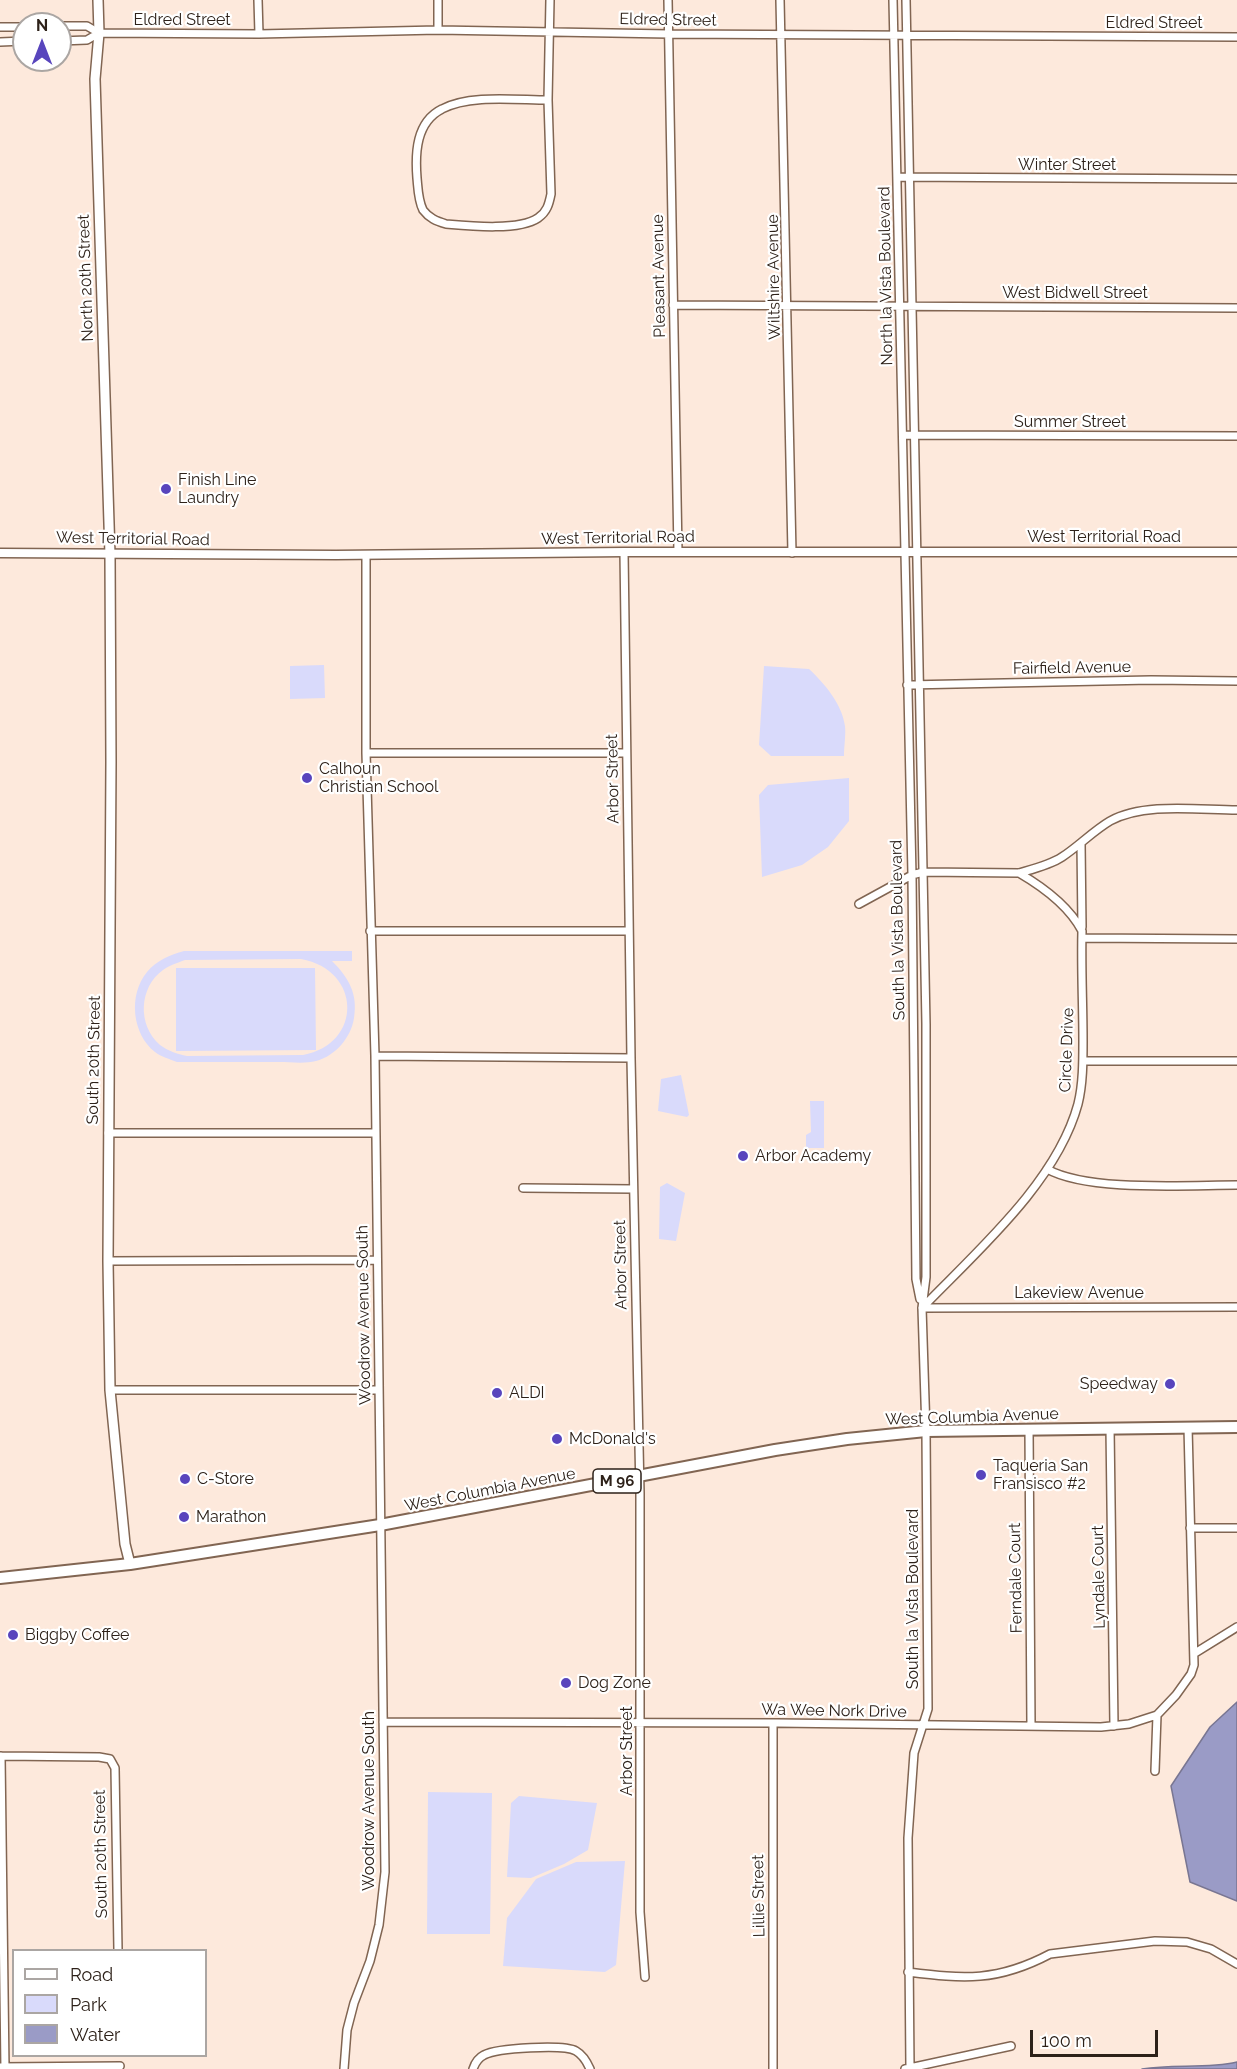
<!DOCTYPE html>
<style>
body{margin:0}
#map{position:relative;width:1237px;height:2069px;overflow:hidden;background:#fde9dc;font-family:Raleway,sans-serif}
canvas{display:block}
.legend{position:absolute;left:12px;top:1949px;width:195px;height:108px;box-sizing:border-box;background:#fff;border:2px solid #aba6a3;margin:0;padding:8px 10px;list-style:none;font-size:18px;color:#2d2119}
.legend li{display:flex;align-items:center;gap:12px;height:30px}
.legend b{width:30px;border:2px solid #aba6a3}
.north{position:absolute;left:12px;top:12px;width:60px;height:60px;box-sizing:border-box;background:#fff;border:2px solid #aba6a3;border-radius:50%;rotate:0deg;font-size:16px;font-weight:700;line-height:24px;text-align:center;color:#2d2119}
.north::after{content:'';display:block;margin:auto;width:21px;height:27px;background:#5845bd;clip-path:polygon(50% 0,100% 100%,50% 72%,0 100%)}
.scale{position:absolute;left:1030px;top:2030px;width:128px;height:27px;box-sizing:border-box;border:3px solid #2d2119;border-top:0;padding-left:8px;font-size:18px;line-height:21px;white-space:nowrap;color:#2d2119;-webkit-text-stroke:4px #fff;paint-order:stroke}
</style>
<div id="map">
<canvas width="1237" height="2069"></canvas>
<ul class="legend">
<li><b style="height:8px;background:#fff"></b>Road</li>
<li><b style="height:16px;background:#d9dafb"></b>Park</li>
<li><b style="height:16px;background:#9a9bc6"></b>Water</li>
</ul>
<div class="north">N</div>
<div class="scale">100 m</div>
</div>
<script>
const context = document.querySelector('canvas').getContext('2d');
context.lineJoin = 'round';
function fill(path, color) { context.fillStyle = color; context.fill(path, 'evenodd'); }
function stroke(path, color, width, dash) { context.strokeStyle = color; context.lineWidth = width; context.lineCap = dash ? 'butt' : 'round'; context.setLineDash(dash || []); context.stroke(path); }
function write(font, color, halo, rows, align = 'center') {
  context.font = font + ' Raleway,sans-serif'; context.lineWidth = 4.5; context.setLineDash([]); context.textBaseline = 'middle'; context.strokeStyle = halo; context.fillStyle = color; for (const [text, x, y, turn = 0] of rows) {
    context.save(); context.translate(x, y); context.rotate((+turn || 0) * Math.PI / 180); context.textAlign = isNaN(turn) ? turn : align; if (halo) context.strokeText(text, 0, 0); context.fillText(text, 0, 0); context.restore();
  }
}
fill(new Path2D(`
 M324 665 325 698 290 699V666Z
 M764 666 809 669C825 684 842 704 845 726 846 735 844 746 844 756H771L759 745Z
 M849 778V821L828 847 802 865 762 877 759 795 768 785Z
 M184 951H352V961H332C349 978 358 994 354 1018 351 1038 335 1056 316 1061 305 1064 290 1062 279 1062 245 1062 211 1062 177 1062 170 1059 161 1057 155 1052 132 1034 128 995 147 972 157 960 170 955 184 951ZM301 959C362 970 363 1044 303 1055L187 1056C177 1054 168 1051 160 1045 137 1025 139 987 163 970 170 965 177 963 185 960Z
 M176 968H315L316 1050 176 1051Z
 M681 1075 689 1115 687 1117 658 1111 661 1079Z
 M810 1101H824V1148H806V1135L811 1132Z
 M667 1183 685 1193 676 1241 659 1239 660 1187Z
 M428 1792 492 1793 490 1934H427Z
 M519 1796 597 1803 588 1850 564 1864 531 1878 507 1877 511 1803Z
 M625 1861 616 1965 605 1972 503 1966 507 1918 536 1879 576 1862Z`), '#d9dafb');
const water = new Path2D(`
 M1237 1702V1901L1190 1882 1171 1786 1210 1727Z
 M1237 2062V2069H1142C1174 2064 1207 2069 1237 2062Z`);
fill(water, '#9a9bc6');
stroke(water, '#797692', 1.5);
const minor = new Path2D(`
 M258 0 259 34
 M438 0V30
 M668 0 678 552
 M780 0 792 553
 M893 0 912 875 916 1279 920 1299
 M906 0 926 1024V1277L922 1308 926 1431 928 1709 914 1753 908 1838 910 2068
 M60 26H87L99 33 259 34 438 30 669 34 1237 37
 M0 27H24
 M60 41 87 40 99 33
 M0 42 24 41
 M548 100 551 194C549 204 547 212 538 218 519 231 469 226 446 224 436 221 429 218 423 210 418 200 418 188 417 178 415 153 416 122 442 109 469 94 517 100 548 100Z
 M548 100 550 0
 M897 177 1237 179
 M673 305 1237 308
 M903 435 1237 436
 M624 552 631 1058 640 1493V1912L645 1977
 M907 685 1151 680 1237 681
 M366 753H626
 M1081 843 1082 927
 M859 904 912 875 923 872 1019 873C1033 869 1050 865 1062 857 1079 846 1093 831 1110 821 1144 802 1199 810 1237 810
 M370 931H629
 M1082 938 1237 939
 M375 1056 631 1058
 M1083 1061H1237
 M108 1133H375
 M1047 1169C1088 1192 1188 1185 1237 1185
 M523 1188 633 1189
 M108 1261 376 1260
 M922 1308C977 1251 1057 1182 1078 1104 1083 1084 1083 1061 1083 1041 1083 1004 1081 968 1082 931 1069 906 1043 887 1019 873
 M922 1308 1237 1307
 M110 1390H379
 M1110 1428 1114 1726
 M1029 1429 1031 1726
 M1190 1528H1237
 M1195 1653 1237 1627
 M383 1722 777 1723 1101 1727 1129 1724 1157 1715 1176 1695 1191 1674 1194 1665 1188 1427
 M773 1723V2069
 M0 1756 99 1757 110 1759 115 1768 118 1950
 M1 1756 5 2069
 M1155 1771 1157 1715
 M908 1972C964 1979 997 1982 1050 1954L1155 1941 1187 1942 1211 1949 1237 1964
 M0 2067 120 2066
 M344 2069 347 2030 354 2003 370 1961 379 1925 385 1872 375 1056 366 753V555
 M473 2069C475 2063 478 2058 484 2055 497 2048 564 2044 576 2051 583 2055 587 2062 590 2069
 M905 2069 1011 2046`);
const tertiary = new Path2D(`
 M0 553 336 555 624 552H1237`);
const secondary = new Path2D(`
 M98 0 99 33 95 79 110 555 111 762 108 1261 110 1390 125 1544 130 1564`);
const primary = new Path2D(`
 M0 1578 130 1564 380 1525 775 1450 847 1439 926 1431 1237 1427`);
stroke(minor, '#816552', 10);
stroke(tertiary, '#816552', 11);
stroke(secondary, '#816552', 12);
stroke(primary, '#816552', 14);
stroke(minor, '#fff', 7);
stroke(tertiary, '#fff', 8);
stroke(secondary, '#fff', 9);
stroke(primary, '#fff', 10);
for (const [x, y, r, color] of [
 [166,489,6,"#5845bd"],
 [307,778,6,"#5845bd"],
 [743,1156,6,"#5845bd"],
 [1170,1384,6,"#5845bd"],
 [497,1393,6,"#5845bd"],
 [557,1439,6,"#5845bd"],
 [981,1475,6,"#5845bd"],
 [185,1479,6,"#5845bd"],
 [184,1517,6,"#5845bd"],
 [13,1635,6,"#5845bd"],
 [566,1683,6,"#5845bd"]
]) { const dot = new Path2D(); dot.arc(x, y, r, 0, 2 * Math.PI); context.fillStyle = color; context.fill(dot); stroke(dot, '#fff', 2); }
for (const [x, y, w] of [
 [617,1481,48]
]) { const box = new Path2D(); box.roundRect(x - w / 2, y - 12, w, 24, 4.5); context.fillStyle = '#fff'; context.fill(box); stroke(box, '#2d2119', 1.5); }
write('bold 15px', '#2d2119', null, [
 ["M 96",617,1481]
]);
write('16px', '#2d2119', '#fff', [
 ["Eldred Street",182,20],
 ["Eldred Street",668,20,1],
 ["Eldred Street",1154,23],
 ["Winter Street",1067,165],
 ["Pleasant Avenue",659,276,-91],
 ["North la Vista Boulevard",886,276,-91],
 ["Wiltshire Avenue",774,277,-91],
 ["North 20th Street",86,278,-92],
 ["West Bidwell Street",1075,293],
 ["Summer Street",1070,422],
 ["West Territorial Road",1104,537],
 ["West Territorial Road",618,538,-1],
 ["West Territorial Road",133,539,1],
 ["Fairfield Avenue",1072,668,-1],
 ["Arbor Street",613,779,-91],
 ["South la Vista Boulevard",898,930,-91],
 ["Circle Drive",1067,1050,-88],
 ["South 20th Street",94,1060,-89],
 ["Arbor Street",621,1265,-91],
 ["Lakeview Avenue",1079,1293],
 ["Woodrow Avenue South",364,1315,-91],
 ["West Columbia Avenue",972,1417,-2],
 ["West Columbia Avenue",490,1490,-11],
 ["Lyndale Court",1099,1577,-91],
 ["Ferndale Court",1016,1578,-91],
 ["South la Vista Boulevard",913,1599,-90],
 ["Wa Wee Nork Drive",834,1711,1],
 ["Arbor Street",627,1751,-90],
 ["Woodrow Avenue South",369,1801,-90],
 ["South 20th Street",101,1854,-91],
 ["Lillie Street",759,1896,-91]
]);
write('16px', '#2d2119', '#fff', [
 ["Finish Line",178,480],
 ["Laundry",178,498],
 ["Calhoun",319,769],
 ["Christian School",319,787],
 ["Arbor Academy",755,1156],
 ["Speedway",1158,1384,"right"],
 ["ALDI",509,1393],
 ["McDonald's",569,1439],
 ["Taqueria San",993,1466],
 ["Fransisco #2",993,1484],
 ["C-Store",197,1479],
 ["Marathon",196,1517],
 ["Biggby Coffee",25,1635],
 ["Dog Zone",578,1683]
], 'left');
</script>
